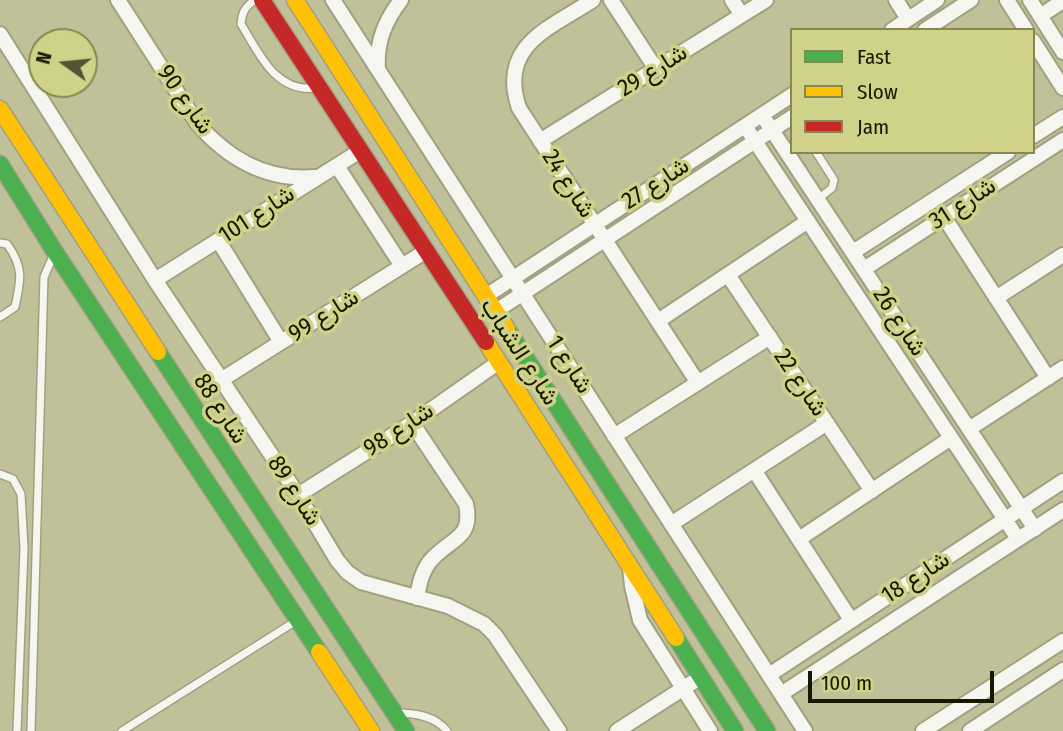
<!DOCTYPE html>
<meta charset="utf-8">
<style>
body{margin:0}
#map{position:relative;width:1063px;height:731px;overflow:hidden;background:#c0c199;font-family:"Fira Sans Condensed",sans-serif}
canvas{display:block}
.legend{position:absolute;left:790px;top:28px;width:245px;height:126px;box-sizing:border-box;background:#cfd288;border:2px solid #868852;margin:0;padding:9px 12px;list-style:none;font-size:21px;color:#181800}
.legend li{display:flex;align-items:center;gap:14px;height:35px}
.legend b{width:35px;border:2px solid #868852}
.north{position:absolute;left:28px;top:28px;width:70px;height:70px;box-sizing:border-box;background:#cfd288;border:2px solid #868852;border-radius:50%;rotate:285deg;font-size:19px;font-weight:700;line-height:28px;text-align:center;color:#181800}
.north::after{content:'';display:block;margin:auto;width:24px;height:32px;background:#535336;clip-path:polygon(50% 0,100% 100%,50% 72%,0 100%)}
.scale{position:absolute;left:808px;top:671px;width:186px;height:32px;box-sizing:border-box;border:4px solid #181800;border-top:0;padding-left:9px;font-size:21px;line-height:24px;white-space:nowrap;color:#181800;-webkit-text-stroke:5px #cfd288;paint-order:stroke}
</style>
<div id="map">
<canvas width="1063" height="731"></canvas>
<ul class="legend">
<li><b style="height:9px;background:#4caf50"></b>Fast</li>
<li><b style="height:9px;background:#ffc107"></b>Slow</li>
<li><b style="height:9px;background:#c62828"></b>Jam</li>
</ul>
<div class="north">N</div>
<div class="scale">100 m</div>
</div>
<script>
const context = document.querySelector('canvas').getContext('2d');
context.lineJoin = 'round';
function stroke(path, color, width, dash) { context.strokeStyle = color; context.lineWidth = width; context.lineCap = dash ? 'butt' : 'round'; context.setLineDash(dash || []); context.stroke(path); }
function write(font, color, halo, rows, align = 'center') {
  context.font = font + ' "Fira Sans Condensed",Vazirmatn,sans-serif'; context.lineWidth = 7; context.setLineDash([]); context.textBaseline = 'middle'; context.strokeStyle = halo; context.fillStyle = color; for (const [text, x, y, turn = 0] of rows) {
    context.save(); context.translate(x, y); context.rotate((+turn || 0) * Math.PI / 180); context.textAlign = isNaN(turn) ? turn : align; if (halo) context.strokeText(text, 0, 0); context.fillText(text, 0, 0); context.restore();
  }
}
const lane = new Path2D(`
 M255 0C245 7 242 12 241 24 259 53 275 93 316 88
 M816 152 834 180 832 188 818 199
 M0 243 7 244C24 267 21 280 15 307L0 317
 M0 474 13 479 21 494 24 549 17 731
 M397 713C416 713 435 716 447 731
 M31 731 44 277 54 254
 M122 731 296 621`);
const street = new Path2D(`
 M118 0 197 123C228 159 267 181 315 177
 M333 0 805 731
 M593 0C548 29 498 46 519 108L698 383
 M611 0 656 69
 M732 0 742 15
 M896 0 908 19
 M1007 0 1026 30
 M1030 0 1063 52
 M1040 16 1063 1
 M892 30 937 0
 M925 30 971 0
 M0 34 155 280 298 495 337 560 347 572 361 582 448 606 484 624 495 635 559 731
 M1033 41 1063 88
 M378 69C376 42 385 21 401 0
 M762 115 1035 529
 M745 126 1018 539
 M1033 136 1063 117
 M540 141 766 0
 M337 166 402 266
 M944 217 1048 378
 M218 240 281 342
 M853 252 1008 152
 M864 269 1063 140
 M728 275 872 491
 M155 280 360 151
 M486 296 792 95
 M996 298 1063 255
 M496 311 792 117
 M658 321 808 221
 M221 380 426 251
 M412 423 466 504C473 537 454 537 434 557 423 567 419 583 417 598
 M969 429 1063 368
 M614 436 770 337
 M754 470 851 620
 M298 495 412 423 499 362
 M671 524 827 423
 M799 539 951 438
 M630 567 632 586 640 620 710 731
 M769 675 1063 481
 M781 694 1063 510
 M617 731 701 677
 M923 731 1063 641
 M970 731 1063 670`);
const fast = new Path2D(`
 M0 164 55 252 319 652
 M507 329 767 731
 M158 352 406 731
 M676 638 735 731`);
const slow = new Path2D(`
 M295 0 507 329
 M0 109 158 352
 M486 342 676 638
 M319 652 371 731`);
const jam = new Path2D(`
 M262 0 486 342`);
stroke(lane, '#a1a182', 10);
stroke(street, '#a1a182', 18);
stroke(fast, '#a1a182', 19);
stroke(slow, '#a1a182', 19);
stroke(jam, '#a1a182', 19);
stroke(lane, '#f6f6f0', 7);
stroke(street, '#f6f6f0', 14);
stroke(fast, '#4caf50', 16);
stroke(slow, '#ffc107', 16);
stroke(jam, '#c62828', 16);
write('24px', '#181800', '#cfd288', [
 ["شارع 29",653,71,-32],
 ["شارع 90",185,100,55],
 ["شارع 24",568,184,57],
 ["شارع 27",656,184,-33],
 ["شارع 31",963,204,-33],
 ["شارع 101",257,215,-33],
 ["شارع 99",324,316,-32],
 ["شارع 26",899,322,57],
 ["شارع الشباب",519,352,57],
 ["شارع 1",569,365,57],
 ["شارع 22",800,383,56],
 ["شارع 88",220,409,57],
 ["شارع 98",399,430,-33],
 ["شارع 89",294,491,57],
 ["شارع 18",916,578,-33]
]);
</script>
